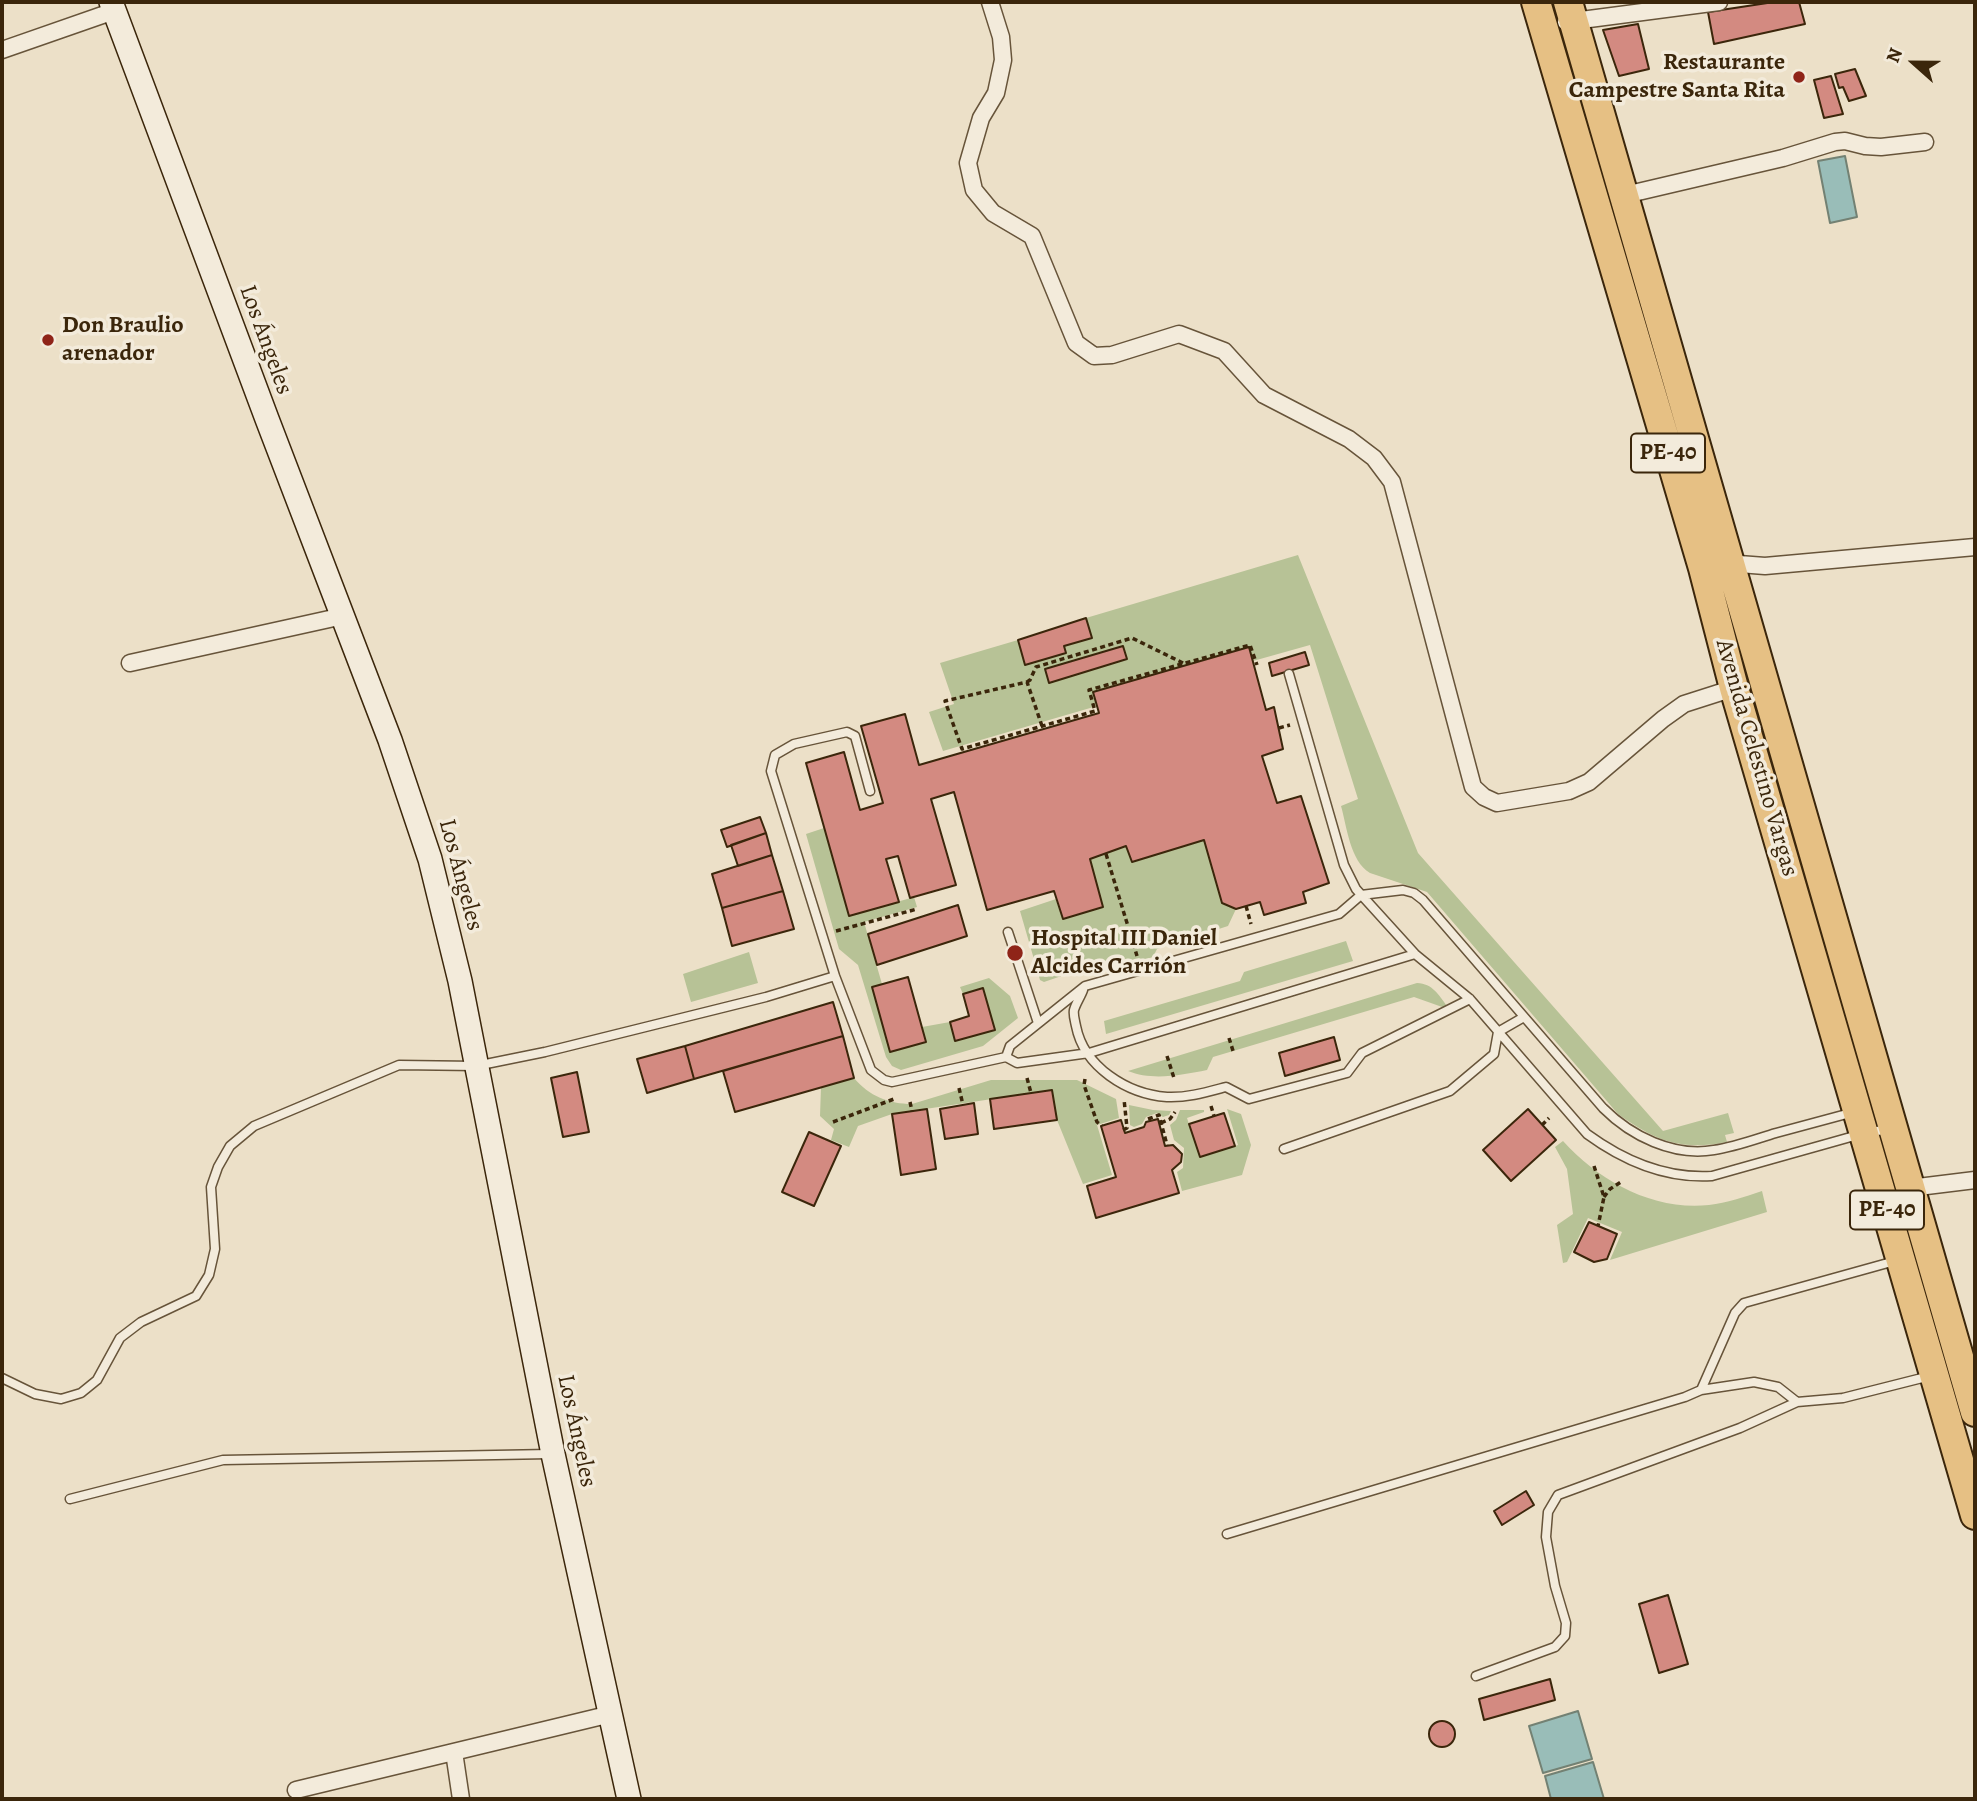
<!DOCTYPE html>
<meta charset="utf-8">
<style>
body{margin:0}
#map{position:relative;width:1977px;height:1801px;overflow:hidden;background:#ece0c8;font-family:Alegreya,serif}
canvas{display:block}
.frame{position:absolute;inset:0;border:4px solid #3b260b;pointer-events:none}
.north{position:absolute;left:1879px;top:28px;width:70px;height:70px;-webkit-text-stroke:5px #f3ebdb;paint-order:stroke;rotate:291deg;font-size:19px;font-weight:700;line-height:28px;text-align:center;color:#3b260b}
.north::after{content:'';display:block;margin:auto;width:24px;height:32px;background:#3b260b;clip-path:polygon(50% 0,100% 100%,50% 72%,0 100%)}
</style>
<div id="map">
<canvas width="1977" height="1801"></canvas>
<div class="frame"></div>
<div class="north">N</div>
</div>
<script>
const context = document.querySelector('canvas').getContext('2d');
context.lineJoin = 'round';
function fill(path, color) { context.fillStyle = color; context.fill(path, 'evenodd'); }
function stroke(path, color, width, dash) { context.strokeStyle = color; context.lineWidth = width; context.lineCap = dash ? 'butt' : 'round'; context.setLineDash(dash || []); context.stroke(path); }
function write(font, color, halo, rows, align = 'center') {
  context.font = font + ' Alegreya,serif'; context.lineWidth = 7; context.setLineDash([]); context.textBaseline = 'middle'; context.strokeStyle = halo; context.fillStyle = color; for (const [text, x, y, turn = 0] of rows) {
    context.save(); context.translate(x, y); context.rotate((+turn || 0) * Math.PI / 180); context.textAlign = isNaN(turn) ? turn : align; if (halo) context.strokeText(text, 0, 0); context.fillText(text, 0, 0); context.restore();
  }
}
fill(new Path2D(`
 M1298 555 1418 853 1663 1131 1728 1113 1734 1133 1725 1135 1727 1142C1680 1151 1656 1141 1618 1114L1427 892 1370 873C1350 861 1347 827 1341 806L1358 799 1310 645 1253 661 1249 648 1093 692 1097 706 943 751 929 712 954 704 940 663 1018 640 1026 665 1066 653 1064 646 1092 638 1086 618ZM1123 646 1127 659 1049 683 1046 669Z
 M824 828 849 916 914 897 917 907 864 922 882 984 872 988 890 1052 926 1042 922 1027 950 1022 955 1041 994 1030 983 988 963 994 960 987 989 978 1010 996 1018 1018 983 1046 901 1070 892 1066 886 1057 858 965 839 949 806 834Z
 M1204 840 1222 903 1236 909 1228 926 1157 949 1153 957 1126 965 1111 959 1044 982 1040 980 1020 911 1056 899 1063 919 1102 907 1090 859 1126 846 1132 862Z
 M1346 941 1353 961 1106 1034 1104 1021 1240 981 1244 972Z
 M749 952 758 983 691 1002 683 974Z
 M1417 983C1433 984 1438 994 1447 1006L1445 1008 1414 997 1213 1057 1207 1070C1182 1075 1152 1081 1128 1071Z
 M854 1078C869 1096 889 1104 912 1104L991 1080H1077L1116 1099 1119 1118 1097 1125 1112 1175 1083 1184 1057 1120 1052 1090 892 1114 858 1126 849 1147 831 1140 834 1129 820 1116 821 1087Z
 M1129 1105 1153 1110 1171 1111 1169 1115 1163 1117 1157 1113 1146 1117 1142 1124 1134 1127 1130 1125Z
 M1227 1109 1241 1114 1251 1145 1242 1175 1182 1191 1177 1172 1183 1168 1184 1148 1174 1140 1170 1125 1176 1120 1180 1110H1204V1112L1187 1118 1200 1157 1238 1145Z
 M1563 1141C1599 1181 1653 1211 1709 1205 1727 1203 1744 1197 1762 1191L1767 1212 1610 1260 1622 1232 1588 1218 1567 1262 1563 1263 1557 1225 1573 1214 1567 1169 1555 1147Z`), '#b7c296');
const water = new Path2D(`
 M1845 156 1857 217 1830 223 1818 161Z
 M1578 1711 1592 1759 1543 1773 1529 1726Z
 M1593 1762 1604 1799H1551L1545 1776Z`);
fill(water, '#99bdb8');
stroke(water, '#738173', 2);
const building = new Path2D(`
 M1774 2H1799L1805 24 1714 44 1708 12Z
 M1638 24 1649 69 1619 76 1603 30Z
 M1855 69 1866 96 1849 101 1843 87 1839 88 1835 74Z
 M1831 76 1843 114 1824 118 1814 80Z
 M1086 618 1092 638 1064 646 1066 653 1025 665 1018 640Z
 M1123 646 1127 659 1049 683 1045 669Z
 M1249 647 1266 710 1274 707 1283 749 1262 756 1277 803 1301 796 1329 883 1303 892 1306 903 1264 915 1260 902 1236 909 1222 903 1204 840 1132 862 1126 846 1090 859 1103 907 1063 919 1054 891 987 910 954 792 931 799 956 885 910 898 898 856 886 859 899 902 849 916 806 763 844 752 860 810 883 803 861 726 905 714 919 765 1099 713 1093 692Z
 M1305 652 1309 665 1272 676 1269 663Z
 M760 817 766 833 727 847 721 830Z
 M766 833 772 855 738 866 731 845Z
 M772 855 783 891 722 908 712 874Z
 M783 891 794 929 732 946 722 908Z
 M958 905 967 936 877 965 868 934Z
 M908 977 926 1042 890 1052 872 987Z
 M983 988 995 1030 955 1041 950 1022 969 1016 963 994Z
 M833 1002 843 1036 694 1079 685 1046Z
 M843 1036 854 1078 735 1112 723 1071Z
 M1334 1037 1340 1060 1285 1076 1279 1053Z
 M685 1046 694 1079 647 1093 637 1059Z
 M577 1072 589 1132 563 1137 551 1078Z
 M1052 1090 1057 1120 994 1129 990 1099Z
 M974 1103 978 1134 945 1139 940 1109Z
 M927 1109 936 1169 901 1175 892 1114Z
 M1528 1109 1556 1140 1511 1181 1483 1150Z
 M1224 1113 1235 1146 1200 1157 1189 1124Z
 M1158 1119 1165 1146 1173 1145 1182 1154 1181 1162 1172 1170 1179 1193 1096 1218 1087 1186 1116 1177 1101 1126 1121 1120 1125 1133 1144 1127 1146 1122Z
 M809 1132 841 1146 814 1206 782 1192Z
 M1589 1222 1617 1234 1607 1259 1594 1262 1574 1252Z
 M1526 1491 1534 1505 1502 1525 1494 1511Z
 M1668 1595 1688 1664 1659 1673 1639 1604Z
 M1550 1679 1555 1700 1484 1720 1479 1699Z
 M1429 1734a13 13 0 1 1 26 0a13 13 0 1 1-26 0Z`);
fill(building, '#d38a81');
stroke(building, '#3b260b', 2);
const service = new Path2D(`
 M1289 674 1344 865 1356 889 1415 954 1470 999 1587 1134C1624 1161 1665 1179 1712 1176L1865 1133 1889 1129
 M870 791 855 736 847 732 794 744 775 755 771 771 835 976 871 1070 884 1080 892 1082 1006 1057 1017 1063 1089 1053 1415 954
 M1008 932 1038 1023
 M1083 990C1081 996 1076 1003 1074 1010 1073 1015 1075 1021 1076 1026 1084 1067 1127 1094 1167 1097 1187 1098 1207 1092 1226 1087L1249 1099 1347 1073 1362 1053 1470 999
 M1006 1057 1010 1046 1085 986 1339 914 1361 895 1403 890 1414 893 1423 900 1603 1108C1631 1136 1673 1157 1714 1150 1735 1147 1756 1139 1776 1133 1802 1126 1828 1119 1854 1112
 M1284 1149 1450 1091 1494 1054 1498 1032 1524 1017
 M2 1378 35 1394 61 1399 81 1393 97 1380 120 1338 141 1322 196 1296 209 1275 215 1249 211 1187 218 1167 230 1146 254 1126 399 1065 476 1066 545 1052 766 997 835 976
 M1701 1390 1754 1382 1778 1387 1797 1402
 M70 1499 223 1460 550 1454
 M1227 1534 1685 1397 1701 1390 1735 1313 1744 1303 1895 1261
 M1476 1676 1555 1647 1565 1636 1566 1623 1555 1586 1546 1537 1548 1512 1558 1495 1740 1428 1797 1402 1843 1398 1930 1376`);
const minor = new Path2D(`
 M990 2 1001 37 1003 60 996 93 981 118 968 163 974 190 993 213 1032 236 1076 343 1094 356 1112 355 1179 334 1224 351 1264 395 1349 439 1374 458 1392 482 1473 787 1484 797 1497 803 1569 791 1589 782 1663 719 1684 704 1734 688
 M1566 22 1719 2
 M2 50 114 11
 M1625 195 1783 158 1835 142 1845 141 1865 146 1881 147 1925 142
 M1726 563 1765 566 1975 547
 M130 663 343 616
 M1910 1188 1975 1180
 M454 1752 461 1799
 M296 1790 611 1714`);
const secondary = new Path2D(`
 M111 2 267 419 390 740 430 859 460 981 553 1454 629 1799`);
const trunk = new Path2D(`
 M1536 2 1703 568 1734 688 1975 1515
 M1568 2 1975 1412`);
stroke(service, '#67543a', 11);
stroke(minor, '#67543a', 19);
stroke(secondary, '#3b260b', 26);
stroke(trunk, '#3b260b', 32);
stroke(new Path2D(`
 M1027 682 1030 680 1036 667 1132 638 1183 663
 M1042 726 1027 682 945 701 962 749 1095 711 1089 690 1250 645 1257 665
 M1279 728 1290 725
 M1106 854 1137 956
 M1246 906 1251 924
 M836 931 917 909
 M1229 1038 1234 1054
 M1167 1056 1174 1078
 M1027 1078 1031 1093
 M1085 1079 1084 1085 1097 1122 1102 1126
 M959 1088 963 1105
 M910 1102 912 1111
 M1211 1106 1214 1116
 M1148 1119 1159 1115 1167 1145
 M833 1122 894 1099
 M1161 1123 1170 1119 1175 1112
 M1542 1125 1549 1118
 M1123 1130 1127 1128 1124 1099
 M1594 1166 1604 1197 1598 1226
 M1604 1197 1610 1189 1621 1182`), '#3b260b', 3.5, [5, 3.5]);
stroke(service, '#f3ebdb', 8);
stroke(minor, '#f3ebdb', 16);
stroke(secondary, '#f3ebdb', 23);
stroke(trunk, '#e6c084', 28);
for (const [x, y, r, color] of [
 [1799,77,7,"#8f2418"],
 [48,340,7,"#8f2418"],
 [1015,953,9,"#8f2418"]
]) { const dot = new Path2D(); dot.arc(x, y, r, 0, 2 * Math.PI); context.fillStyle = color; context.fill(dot); stroke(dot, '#f3ebdb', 2.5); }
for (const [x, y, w] of [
 [1668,453,74],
 [1887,1210,74]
]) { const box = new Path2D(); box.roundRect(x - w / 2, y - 19.5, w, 39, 5); context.fillStyle = '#f3ebdb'; context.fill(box); stroke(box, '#3b260b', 2); }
write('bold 23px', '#3b260b', null, [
 ["PE-40",1668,453],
 ["PE-40",1887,1210]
]);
write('bold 24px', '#3b260b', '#f3ebdb', [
 ["Restaurante",1785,63,"right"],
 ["Campestre Santa Rita",1785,91,"right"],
 ["Don Braulio",62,326],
 ["arenador",62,354],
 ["Hospital III Daniel",1031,939],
 ["Alcides Carrión",1031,967]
], 'left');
write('24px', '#3b260b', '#f3ebdb', [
 ["Los Ángeles",265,340,70],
 ["Avenida Celestino Vargas",1756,758,74],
 ["Los Ángeles",460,875,75],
 ["Los Ángeles",576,1431,78]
]);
</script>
